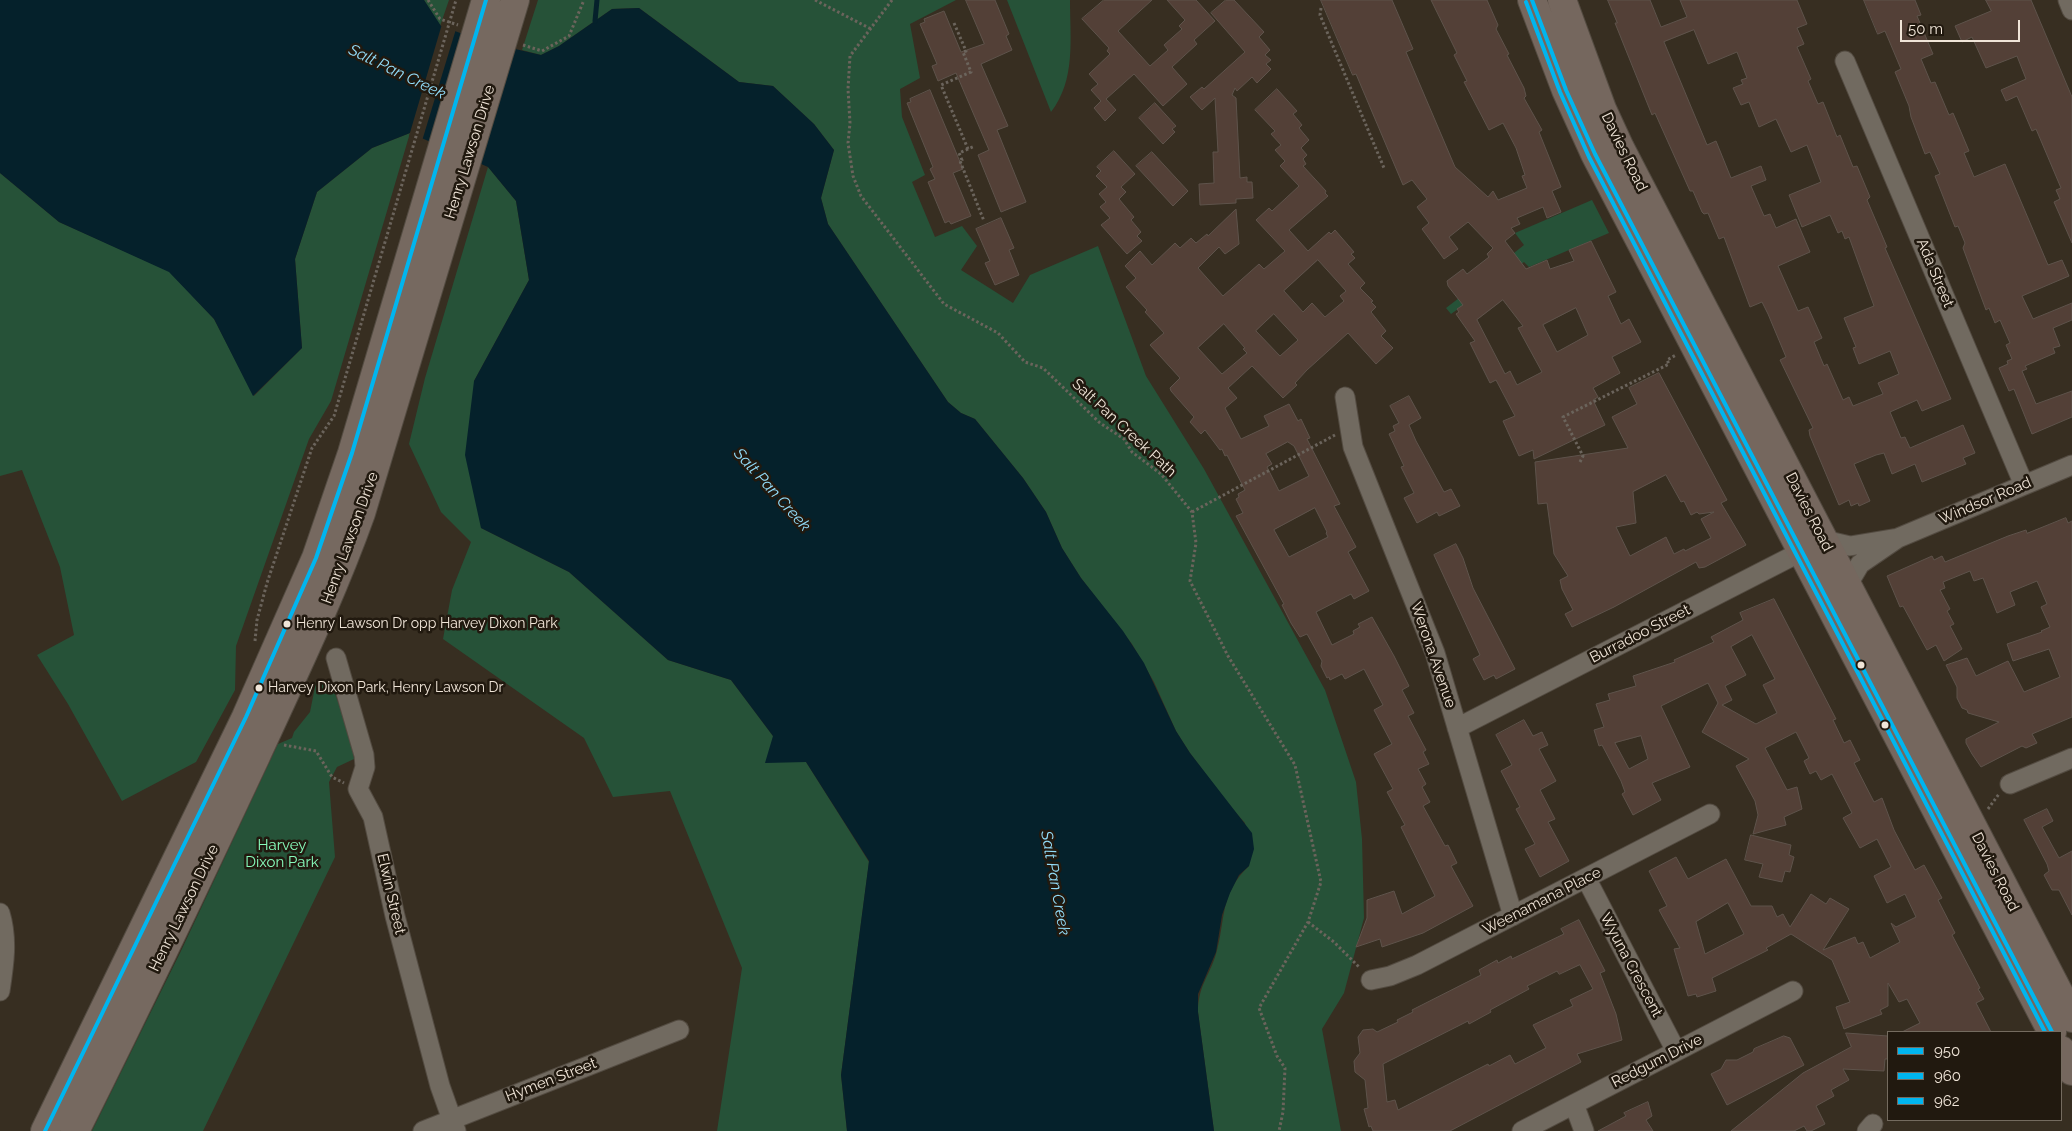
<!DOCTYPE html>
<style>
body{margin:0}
#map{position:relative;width:2072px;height:1131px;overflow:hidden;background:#372e21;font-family:Raleway,sans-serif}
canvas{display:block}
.legend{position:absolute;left:1887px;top:1031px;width:175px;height:90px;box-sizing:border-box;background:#21190f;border:1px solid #746b5f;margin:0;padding:6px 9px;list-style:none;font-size:15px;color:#f0e5d8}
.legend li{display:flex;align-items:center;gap:10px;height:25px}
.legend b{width:25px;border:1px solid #746b5f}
.scale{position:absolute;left:1900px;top:20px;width:120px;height:22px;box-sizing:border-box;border:2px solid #f0e5d8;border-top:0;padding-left:6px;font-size:15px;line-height:18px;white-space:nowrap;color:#f0e5d8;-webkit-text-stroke:4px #21190f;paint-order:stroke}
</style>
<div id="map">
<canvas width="2072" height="1131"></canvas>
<ul class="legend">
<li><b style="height:6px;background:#00b5ef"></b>950</li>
<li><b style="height:6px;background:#00b5ef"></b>960</li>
<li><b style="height:6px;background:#00b5ef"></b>962</li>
</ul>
<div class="scale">50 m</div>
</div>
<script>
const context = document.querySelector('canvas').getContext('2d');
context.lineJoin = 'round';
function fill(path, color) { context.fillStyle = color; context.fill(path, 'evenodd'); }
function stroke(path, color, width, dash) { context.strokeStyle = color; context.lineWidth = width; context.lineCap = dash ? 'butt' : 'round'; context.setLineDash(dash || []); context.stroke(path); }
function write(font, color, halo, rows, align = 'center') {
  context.font = font + ' Raleway,sans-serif'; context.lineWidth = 5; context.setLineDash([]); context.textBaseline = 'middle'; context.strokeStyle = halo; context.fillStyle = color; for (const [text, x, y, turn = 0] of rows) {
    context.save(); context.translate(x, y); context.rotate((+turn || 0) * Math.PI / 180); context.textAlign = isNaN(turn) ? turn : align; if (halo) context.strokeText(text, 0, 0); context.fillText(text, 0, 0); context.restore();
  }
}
fill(new Path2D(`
 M424 0H449L440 26Z
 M538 0H956L910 24 920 78 900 89 902 117 925 175 912 182 935 237 962 226 977 246 961 270 1013 303 1030 275 1098 246 1146 376 1204 469 1325 690 1356 782 1362 839 1364 918 1344 993 1322 1029 1341 1131H1214L1198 1012C1198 986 1209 977 1216 954 1226 920 1219 894 1249 866L1245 823 1229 805 1190 753 1176 731 1154 682 1132 644 1081 578 1062 548 1046 512 1023 478 975 419 961 413 948 402 828 224 821 198 834 150 814 124 773 86 739 82 639 8 612 9 559 46 541 55 522 50Z
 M1007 0H1070C1070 39 1076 80 1051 112Z
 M410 133 331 401 309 439 236 646 235 690 196 762 122 801 68 704 37 655 74 635 60 567 22 470 0 476V173L59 222 169 271 214 319 254 396 302 348 295 259 317 192 372 148Z
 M488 167 516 201 529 280 474 381 481 528 569 572 668 660 731 680 773 736 806 762 869 862 841 1075 847 1131H717L742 968 670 791 613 797 584 738 443 639 452 590 471 542 441 512 409 444 425 378Z
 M1592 200 1609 233 1529 267 1524 262 1451 314 1446 308 1515 255 1514 253 1524 245 1515 233Z
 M316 682 332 685 352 742 354 759 337 767 329 782 335 857 203 1131H92L180 953 278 744 292 738 294 732 310 712Z`), '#265238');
fill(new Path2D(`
 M0 0H424L441 26 485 42 541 55 559 46 612 9 639 8 739 82 773 86 814 124 834 150 821 198 828 224 948 402 961 413 975 419 1023 478 1046 512 1062 548 1081 578 1123 631 1144 663 1176 731 1190 753 1252 833 1254 849 1249 866 1239 875 1230 893 1222 915 1216 952 1198 994V1012L1214 1131H847L841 1075 869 861 806 762 765 763 773 736 731 680 668 660 569 572 481 528 465 455 474 381 529 280 516 201 488 167 410 133 372 148 317 192 295 259 302 348 253 396 214 319 169 272 59 222 0 173Z`), '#05212b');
fill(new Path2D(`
 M442 24 456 29 422 141 409 136Z`), '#372e21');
stroke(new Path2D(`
 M595 21 597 0`), '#05212b', 5);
const building = new Path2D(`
 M966 0H995L1009 34 1006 36 1012 50 981 64 1008 126 997 130 1026 202 1001 212 978 155 989 150 956 73 938 81 932 66 937 64 920 24 925 22 924 19 944 11 961 52 984 44Z
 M1104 0H1152L1118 31 1150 66 1168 50 1164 45 1182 29 1179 26 1185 20 1167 0H1196L1215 21 1194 40 1197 44 1172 67 1187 84 1163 106 1134 74 1106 99 1116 110 1105 121 1094 108 1101 101 1091 90 1098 84 1089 74 1110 54 1107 51 1109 48 1082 19Z
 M1226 0H1234L1264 32 1259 37 1270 50 1265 55 1271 60 1266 64 1271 69 1257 83 1252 77 1237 91 1235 88 1232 95 1236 98 1240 178 1247 177V182H1252L1253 198 1236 199V203L1200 205 1199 184 1214 183 1213 152H1218L1215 98 1202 110 1190 97 1202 87 1204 89 1245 52 1211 13Z
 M1321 0H1392L1413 49 1406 52 1455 167 1488 197 1493 191 1498 200 1527 188 1522 176 1525 175 1516 148 1503 123 1489 130 1464 82 1467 81 1454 55 1457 53 1431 0H1487L1498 25 1496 29 1509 54 1507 55 1524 88 1526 96 1524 98 1542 130 1539 132 1561 187 1552 191 1561 212 1547 218 1543 207 1517 218 1520 224 1511 228 1515 233 1505 241 1526 269 1547 260 1550 269 1574 261 1569 250 1591 241 1616 292 1608 296 1621 324 1629 319 1641 342 1612 357 1620 373 1593 388 1598 397 1593 400 1605 425 1534 459 1533 450 1519 456 1503 421 1515 416 1496 380 1490 383 1470 343 1475 341 1456 314 1459 312 1457 309 1463 305 1448 286 1447 281 1463 269 1467 274 1489 257 1487 254 1493 248 1468 222 1449 237 1458 249 1444 259 1422 229 1429 223 1417 207 1427 199 1412 180 1403 185 1356 74 1353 75ZM1503 300 1523 326 1518 328 1542 372 1517 385 1510 371 1505 374 1477 320ZM1576 308 1588 335 1557 352 1543 325Z
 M1608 0H1650L1661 27 1687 17 1680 0H1797L1807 24 1797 28 1804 44 1797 47 1811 79 1808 81 1818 104 1823 102 1837 137 1840 135 1853 167 1857 166 1870 197 1867 200 1887 247 1885 248 1951 399 1922 411 1917 400 1890 412 1901 438 1905 437 1910 448 1963 425 1975 453 1963 458 1966 464 1922 482 1915 464 1892 474 1884 453 1876 455 1854 464 1870 501 1859 506 1858 503 1851 506 1849 500 1839 505 1810 436 1809 430 1813 428 1780 360 1786 357 1768 314 1762 302 1750 307 1724 237 1719 239 1708 213 1704 214 1702 212 1693 191H1690L1655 113 1652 115 1615 23H1617ZM1694 30 1708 64 1737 52 1747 78 1741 80 1743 84 1733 88 1741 105 1749 102 1759 127 1776 119 1791 152 1807 145 1821 182 1789 195 1802 227 1830 215 1838 233 1842 231 1845 239 1849 237 1874 306 1844 318 1856 347 1853 348 1859 364 1890 351 1899 374 1878 383 1883 394 1853 406 1849 397 1843 400 1827 364 1824 366 1814 342 1822 338 1808 307 1798 311 1778 266 1810 252 1796 219 1776 228 1770 214 1764 216 1751 186 1766 180 1761 166 1731 178 1716 141 1707 145 1664 42Z
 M1864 0H1915L1921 15 1917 16 1933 54 1921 59 1931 83 1935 82 1949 115 1953 113 1969 151 1964 153 1974 177 2005 164 2048 265 2062 260 2069 276 2022 296 2033 319 2072 303V320L2053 328 2060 346 2053 348 2055 353 2025 366 2027 369 2022 371 2036 404 2072 391V417L2032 434 2014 389 2009 391 1999 368 2008 364 2007 361 2012 359 2006 345 2010 343 2000 320 1995 323 1989 308 1986 310 1963 248 1965 243 1958 226 1955 227 1935 176 1940 174 1930 152 1925 154 1911 117 1909 106 1895 72 1901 69 1885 31 1878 34Z
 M1986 0H2031L2072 97V243L2054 202 2060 199 2056 190 2061 188 2036 129 2032 131 2017 96 2006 101 2001 90 2026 79 2017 56 1986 68 1972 37 1962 42 1955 26 1991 11Z
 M1277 89 1297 111 1293 114 1302 125 1299 128 1309 140 1301 148 1307 155 1303 159 1306 164 1303 166 1326 191 1325 193 1328 196 1289 230 1308 251 1329 232 1331 234 1335 230 1354 252 1351 254 1355 258 1348 264 1365 283 1360 288 1373 301 1371 302 1376 307 1371 312 1386 331 1381 336 1393 348 1376 364 1348 333 1307 370 1295 383 1297 385 1283 398 1252 366 1228 388 1237 398 1225 408 1241 439 1269 426 1264 416 1289 404 1298 421 1301 419 1310 438 1307 439 1340 504 1334 506 1356 547 1348 552 1369 591 1354 599 1351 594 1316 612 1332 645 1354 634 1353 631 1360 627 1358 624 1372 617 1394 656 1409 686 1402 690 1414 713 1408 716 1426 750 1423 752 1429 764 1418 769 1426 784 1422 787 1430 802 1423 806 1445 846 1448 845 1457 863 1451 866 1473 906 1423 933 1382 947 1380 939 1356 947 1367 918V900L1394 891 1402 914 1435 896 1401 827 1405 825 1387 792 1393 789 1374 754 1392 744 1374 710 1383 705 1364 669 1345 679 1342 674 1330 680 1329 677 1327 678 1321 666 1322 661 1307 634 1300 637 1291 623 1282 605 1284 604 1236 516 1243 513 1236 499 1239 497 1238 494 1245 490 1227 455 1225 456 1222 449 1220 450 1205 430 1201 434 1190 422 1194 417 1171 391 1170 388 1180 378 1150 345 1164 333 1145 312 1147 310 1126 287 1136 278 1125 266 1140 251 1152 265 1175 243 1180 248 1191 238 1196 243 1207 234 1208 236 1236 209 1239 244 1225 254 1219 247 1198 268 1223 296 1259 264 1264 269 1285 251 1256 220 1269 208 1272 211 1299 186 1280 166 1285 161 1275 150 1281 145 1271 134 1275 131 1255 110ZM1318 260 1346 291 1340 296 1344 301 1325 317 1312 303 1303 312 1284 291ZM1274 314 1298 340 1280 356 1256 331ZM1224 324 1245 348 1243 349 1247 353 1222 374 1198 348ZM1288 442 1294 446 1309 476 1279 491 1267 467 1272 464 1266 454ZM1315 508 1327 532 1326 533 1328 537 1289 557 1274 530Z
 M930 90 963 169 953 173 971 216 951 224 949 221 945 223 928 182 935 179 930 169 933 167 907 103 911 102 910 99Z
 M1155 103 1176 126 1172 129 1175 132 1163 144 1139 118Z
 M1114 151 1135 174 1121 187 1126 192 1119 199 1134 217 1131 220 1141 232 1137 236 1142 241 1127 254 1101 225 1110 218 1100 207 1106 202 1099 194 1107 187 1096 176 1101 171 1097 167Z
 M1152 152 1188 191 1173 206 1136 166Z
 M1001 218 1014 248 1009 250 1019 275 995 285 985 263 990 261 976 229Z
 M1659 373 1727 500 1721 503 1746 545 1705 567 1699 568 1696 562 1614 607 1572 627 1565 614 1573 610 1562 589 1560 580 1568 576 1554 554 1547 503 1538 504 1535 462 1628 448 1612 417 1637 404 1629 388ZM1666 475 1681 502 1684 501 1691 515 1697 512 1699 514 1714 512 1701 519 1711 538 1685 551 1684 549 1674 554 1666 537 1630 556 1616 527 1636 523 1633 492Z
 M1409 396 1421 418 1409 425 1416 441 1444 492 1451 489 1460 506 1439 516 1437 512 1417 523 1404 498 1414 493 1401 467 1404 466 1389 434 1395 431 1393 426 1399 423 1390 406Z
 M2066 518 2068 523 2072 521V717L2032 734 2037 743 2026 748 2022 746 1981 767 1972 754 1966 743V739L1999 722 1968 713 1967 710 1962 708 1957 698V687L1946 665 1967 658 1976 676 2008 661 2024 692 2060 677 2049 649 2013 661 2007 644 2042 632 2041 631 2050 627 2041 607 2047 604 2037 581 2010 592 2015 605 1997 613 1983 578 1974 581 1970 571 1943 582 1945 588 1940 590 1950 609 1947 611 1954 624 1950 626 1962 649 1944 661 1936 645 1927 650 1903 606 1900 607 1887 576 1932 556 1934 560 1942 556 1945 562 2008 536 2026 530 2027 533Z
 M1456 544 1463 558 1473 588 1515 669 1496 679 1494 675 1484 680 1473 659 1480 655 1434 555Z
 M1774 599 1836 719 1833 720 1844 743 1850 740 1860 760 1854 763 1874 802 1882 798 1894 830 1915 870 1924 865 1942 898 1938 900 1955 933 1952 935 1980 988 1978 989 1984 999 1976 1003 1991 1032H1902L1920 1023 1907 999 1899 1002 1888 983V1006L1880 1010 1882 1014 1844 1029 1836 1007 1850 1002 1832 960 1791 934 1766 948 1768 950 1712 978 1716 991 1697 997 1696 994 1688 996 1674 949 1680 948 1659 910 1667 906 1649 871 1676 857 1688 879 1726 859 1751 906H1772L1777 917 1783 914 1790 927 1811 894 1826 904 1830 898 1849 909 1823 950 1855 937 1858 944 1863 942 1870 958 1900 942 1891 923 1896 927 1916 917 1905 894 1887 903 1874 876 1891 867 1877 839 1860 848 1843 818 1852 813 1832 774 1821 780 1816 771 1810 774 1804 761 1809 758 1796 732 1765 748 1787 790 1797 787 1802 809 1784 817 1786 825 1753 834 1758 815 1755 801 1736 766 1749 759 1702 732 1718 703 1708 683 1661 706 1690 767 1652 783 1661 800 1633 815 1622 794 1625 792 1621 781 1602 745 1599 746 1594 730 1604 727 1596 704 1610 700 1608 694 1636 686 1633 676 1675 662 1674 660 1714 642 1711 637 1743 620 1740 613ZM1752 635 1775 679 1763 685 1777 713 1756 724 1722 705 1732 700 1725 686 1746 675 1731 647ZM1641 736 1648 759 1629 769 1615 743ZM1728 903 1744 934 1705 954 1696 922Z
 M1524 720 1533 736 1542 732 1548 745 1539 749 1556 781 1540 790 1555 819 1548 822 1569 861 1540 877 1525 849 1535 844 1516 809 1520 807 1501 771 1512 765 1496 735Z
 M2047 809 2053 821 2042 827 2059 858 2072 851V915L2059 890H2052L2044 875 2049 871 2047 864 2024 820Z
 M1751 835 1791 845 1789 855 1794 857 1790 872 1785 871 1782 882 1759 877 1763 864 1745 860Z
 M1579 920 1605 971 1600 973 1616 1014 1622 1040 1577 1054 1581 1062 1450 1131H1373L1371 1126 1369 1127 1364 1109 1368 1108 1365 1080 1355 1072 1354 1061 1360 1053 1358 1037 1363 1030 1373 1029 1377 1032 1398 1022 1397 1020 1413 1012 1412 1010 1481 975 1479 970 1497 960 1498 963 1511 956 1512 959 1564 934 1561 929ZM1580 965 1593 989 1570 1000 1573 1006 1533 1025 1546 1048 1515 1064 1510 1055 1489 1066 1488 1064 1398 1110 1395 1100 1387 1102 1383 1064 1468 1021 1469 1024 1491 1012 1490 1010 1529 989 1527 986 1557 971 1559 974Z
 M1846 1033 1888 1036V1059H1885L1884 1071 1843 1069 1849 1080 1831 1090 1834 1096 1816 1106 1825 1124 1811 1131H1807L1804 1126 1794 1131H1731L1803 1073 1851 1047Z
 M1784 1036 1790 1038 1804 1065 1727 1105 1711 1074 1721 1069 1726 1060H1737L1753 1052 1754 1049Z
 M1648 1102 1652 1116 1646 1120 1653 1131H1598L1626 1116 1624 1113Z`);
fill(building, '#534037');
stroke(building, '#5e534b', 1);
const minor = new Path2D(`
 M2068 0 2072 10
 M1845 61 2024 485
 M1345 397 1353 447 1435 653 1513 916
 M1847 586 1860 564 1898 538 2072 465
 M336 658 364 755 365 767 358 789 373 817 395 916 440 1086 456 1131
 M1457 728 1824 540 1850 546 1898 538
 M2010 784 2072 758
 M1586 878 1676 1051
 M0 913C8 939 4 965 0 991
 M1371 980 1390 976 1417 965 1710 814
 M1574 1104 1584 1131
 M423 1131 679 1030
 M1522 1131 1793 991
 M1867 1131 1873 1124`);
const primary = new Path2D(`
 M45 1131 246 717 316 558 352 453 486 0
 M75 1131C137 1007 197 882 256 756 293 675 331 597 361 513L515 0`);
const trunk = new Path2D(`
 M1532 0 1566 90 1595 154 2052 1032
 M1562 0 1602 109 1620 148 2072 1018
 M2061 1050 2072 1071`);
stroke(minor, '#534b41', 21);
stroke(primary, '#534b41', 30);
stroke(trunk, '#534b41', 30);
stroke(new Path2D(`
 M428 0 440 19 458 25
 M815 0 871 29
 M892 0 850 56 848 89 850 123 848 143 853 176 861 196 944 304 998 333 1025 362 1043 368 1100 423 1124 439 1132 452 1161 474 1192 512 1196 543 1190 581 1228 656 1295 765 1321 882 1308 922 1259 1008 1277 1056 1285 1068 1283 1112 1279 1131
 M1321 8 1320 15 1384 168
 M954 23 966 51 963 52 971 72 941 85 968 149 975 146
 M523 45 542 51 569 36 584 0
 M968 149 959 153 962 160 960 161 984 221
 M1580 462 1583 456 1563 417 1669 364 1667 360 1676 355
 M1192 512 1335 435
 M255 641 257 620 267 583 312 448 334 416 456 0
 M284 745 316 751 332 777 344 783
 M1988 809 1999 794
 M1308 922 1334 942 1360 968`), '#6b645c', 3, [2.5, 2.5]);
stroke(minor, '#716a60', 19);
stroke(primary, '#766960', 28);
stroke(trunk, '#75675e', 28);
stroke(new Path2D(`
 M45 1131 246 717 316 558 352 453 486 0`), '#00b5ef', 4);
stroke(new Path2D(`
 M1532 0 1566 90 1595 154 2052 1032`), '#00b5ef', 4);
stroke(new Path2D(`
 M1526 2 1560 92 1589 157 2045 1032`), '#00b5ef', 4);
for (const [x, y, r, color] of [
 [287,624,4.5,"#f0e5d8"],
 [1861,665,4.5,"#f0e5d8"],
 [259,688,4.5,"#f0e5d8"],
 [1885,725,4.5,"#f0e5d8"]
]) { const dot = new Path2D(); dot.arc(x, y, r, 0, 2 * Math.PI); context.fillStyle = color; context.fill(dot); stroke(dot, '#21190f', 2); }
write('14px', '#f0e5d8', '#21190f', [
 ["Henry Lawson Dr opp Harvey Dixon Park",296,624],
 ["Harvey Dixon Park, Henry Lawson Dr",268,688]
], 'left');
write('15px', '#f0e5d8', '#21190f', [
 ["Henry Lawson Drive",470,152,-73],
 ["Davies Road",1624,152,64],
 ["Ada Street",1935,273,67],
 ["Salt Pan Creek Path",1124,428,43],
 ["Windsor Road",1985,501,-23],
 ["Davies Road",1809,512,63],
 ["Henry Lawson Drive",350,538,-70],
 ["Burradoo Street",1640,634,-27],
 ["Werona Avenue",1433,655,71],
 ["Davies Road",1995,872,63],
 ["Elwin Street",391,894,77],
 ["Weenamana Place",1542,901,-27],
 ["Henry Lawson Drive",184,908,-64],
 ["Wyuna Crescent",1631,965,62],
 ["Redgum Drive",1657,1061,-27],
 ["Hymen Street",551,1080,-21]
]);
write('15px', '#87fbbb', '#21190f', [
 ["Harvey",282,845],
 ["Dixon Park",282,862]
]);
write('italic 16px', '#92dcf9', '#21190f', [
 ["Salt Pan Creek",397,72,26],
 ["Salt Pan Creek",772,490,48],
 ["Salt Pan Creek",1055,883,80]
]);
</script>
